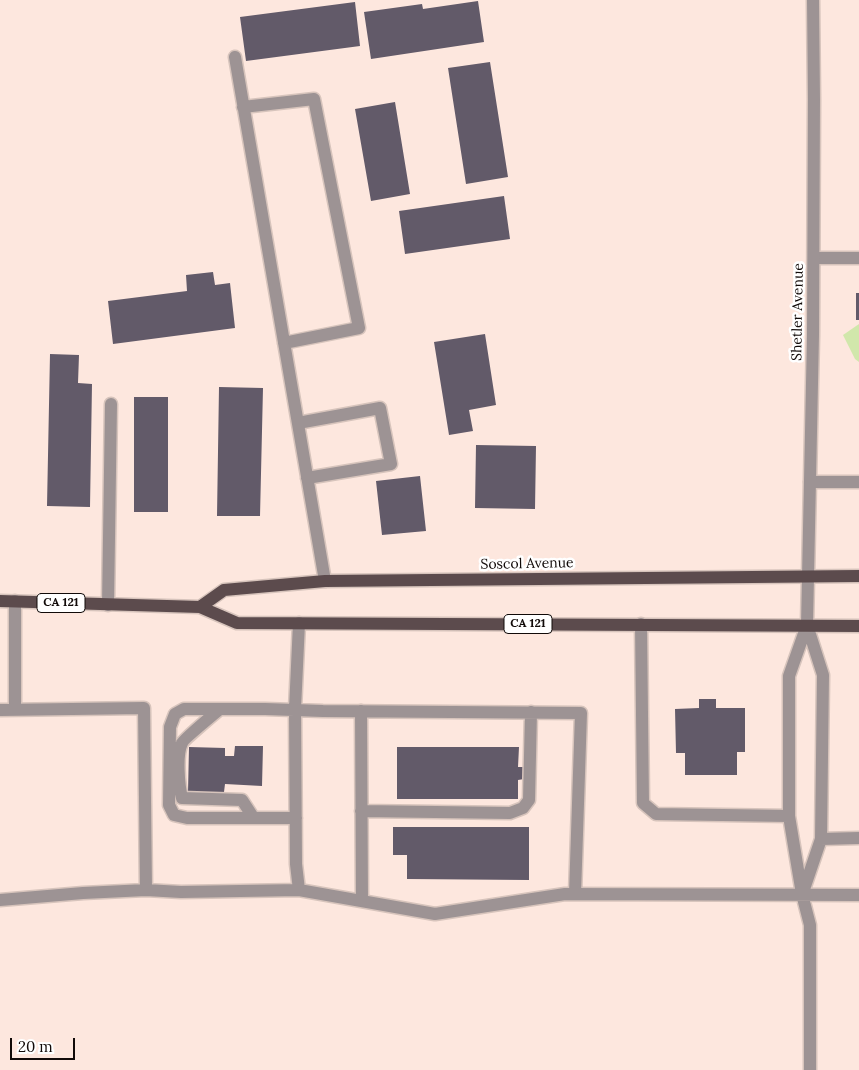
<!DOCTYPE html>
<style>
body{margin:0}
#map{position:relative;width:859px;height:1070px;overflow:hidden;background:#fde7de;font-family:Lora,serif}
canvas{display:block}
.scale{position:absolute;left:10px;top:1038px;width:65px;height:22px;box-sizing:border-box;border:2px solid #110a08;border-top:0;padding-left:6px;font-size:15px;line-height:18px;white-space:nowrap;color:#110a08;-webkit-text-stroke:4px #fff;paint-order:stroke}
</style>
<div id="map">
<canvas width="859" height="1070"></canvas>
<div class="scale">20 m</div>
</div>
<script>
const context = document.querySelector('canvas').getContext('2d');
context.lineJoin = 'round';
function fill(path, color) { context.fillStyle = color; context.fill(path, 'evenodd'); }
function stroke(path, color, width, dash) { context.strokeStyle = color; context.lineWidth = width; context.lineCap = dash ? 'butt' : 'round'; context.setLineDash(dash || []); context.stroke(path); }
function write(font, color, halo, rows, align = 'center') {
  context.font = font + ' Lora,serif'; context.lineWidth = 5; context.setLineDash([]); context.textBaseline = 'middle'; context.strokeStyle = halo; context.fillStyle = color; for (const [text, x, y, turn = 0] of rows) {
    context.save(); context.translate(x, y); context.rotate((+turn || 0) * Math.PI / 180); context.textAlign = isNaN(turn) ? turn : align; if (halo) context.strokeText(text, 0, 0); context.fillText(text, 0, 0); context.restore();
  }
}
fill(new Path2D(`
 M859 324V362L855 359 843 335Z`), '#d1e7ab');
fill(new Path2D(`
 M478 1 484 42 371 59 364 12 422 4 423 9Z
 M355 2 360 46 246 61 240 17Z
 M490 62 508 177 466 184 448 68Z
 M395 102 410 194 371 201 355 109Z
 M504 196 510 239 405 254 399 211Z
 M213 272 215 285 230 283 235 328 113 344 108 301 187 291 186 275Z
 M856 293H859V320H856Z
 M485 334 496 405 469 410 473 431 449 435 434 342Z
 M50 354 79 355 78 383 92 384 90 507 47 506Z
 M219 387 263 388 260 516H217Z
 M134 397H168V512H134Z
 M476 445 536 446 535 509 475 508Z
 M420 476 426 531 382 535 376 481Z
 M699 699H716V708H745V752H737V775H685V753H676L675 709 699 708Z
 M235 746H263L262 786 225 784 224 792H188L189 747 225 748V756H234Z
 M397 747H519L518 767H524V779L518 780V799H397Z
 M393 827H529V880L407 879V855H393Z`), '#625a69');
const service = new Path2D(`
 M235 57 325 581
 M243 107 314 99 359 328 284 343
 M814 258H859
 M298 423 380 408 391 464 307 478
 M810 482H859
 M15 601V710
 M108 605 111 404
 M641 624 643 803 656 814 789 816
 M807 625 789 676V816L802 894 810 925V1070
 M220 709C214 714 183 740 182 743 176 755 179 786 182 798L242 800 253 817
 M0 710 144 708 146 890
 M361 711 362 901
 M361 811 510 813 523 808 529 800 531 712
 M296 818H187L174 815 169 805 170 727 175 714 184 709H265L323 711 581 713 575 894
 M821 839 859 838
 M299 890 296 864 295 709 299 623
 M803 892 821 839 823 675 807 625
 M0 900 83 893 146 890 181 892 299 890 435 914 565 894 859 895`);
const tertiary = new Path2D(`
 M807 625 813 335 814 99 813 0`);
const primary = new Path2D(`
 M0 601 200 607 237 623 859 626
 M200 607 224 590 325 581 859 576`);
stroke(service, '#d7c4bc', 15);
stroke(tertiary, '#d7c4bc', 15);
stroke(primary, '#d7c4bc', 15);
stroke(service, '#9d9394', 12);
stroke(tertiary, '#9d9394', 12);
stroke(primary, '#5c4b4d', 12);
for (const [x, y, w] of [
 [61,603,48],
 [528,624,48]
]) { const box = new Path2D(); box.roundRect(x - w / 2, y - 9.5, w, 19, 4); context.fillStyle = '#fff'; context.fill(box); stroke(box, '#110a08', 1); }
write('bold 12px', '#110a08', null, [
 ["CA 121",61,603],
 ["CA 121",528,624]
]);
write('14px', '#110a08', '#fff', [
 ["Shetler Avenue",798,312,-89],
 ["Soscol Avenue",527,564,-1]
]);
</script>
